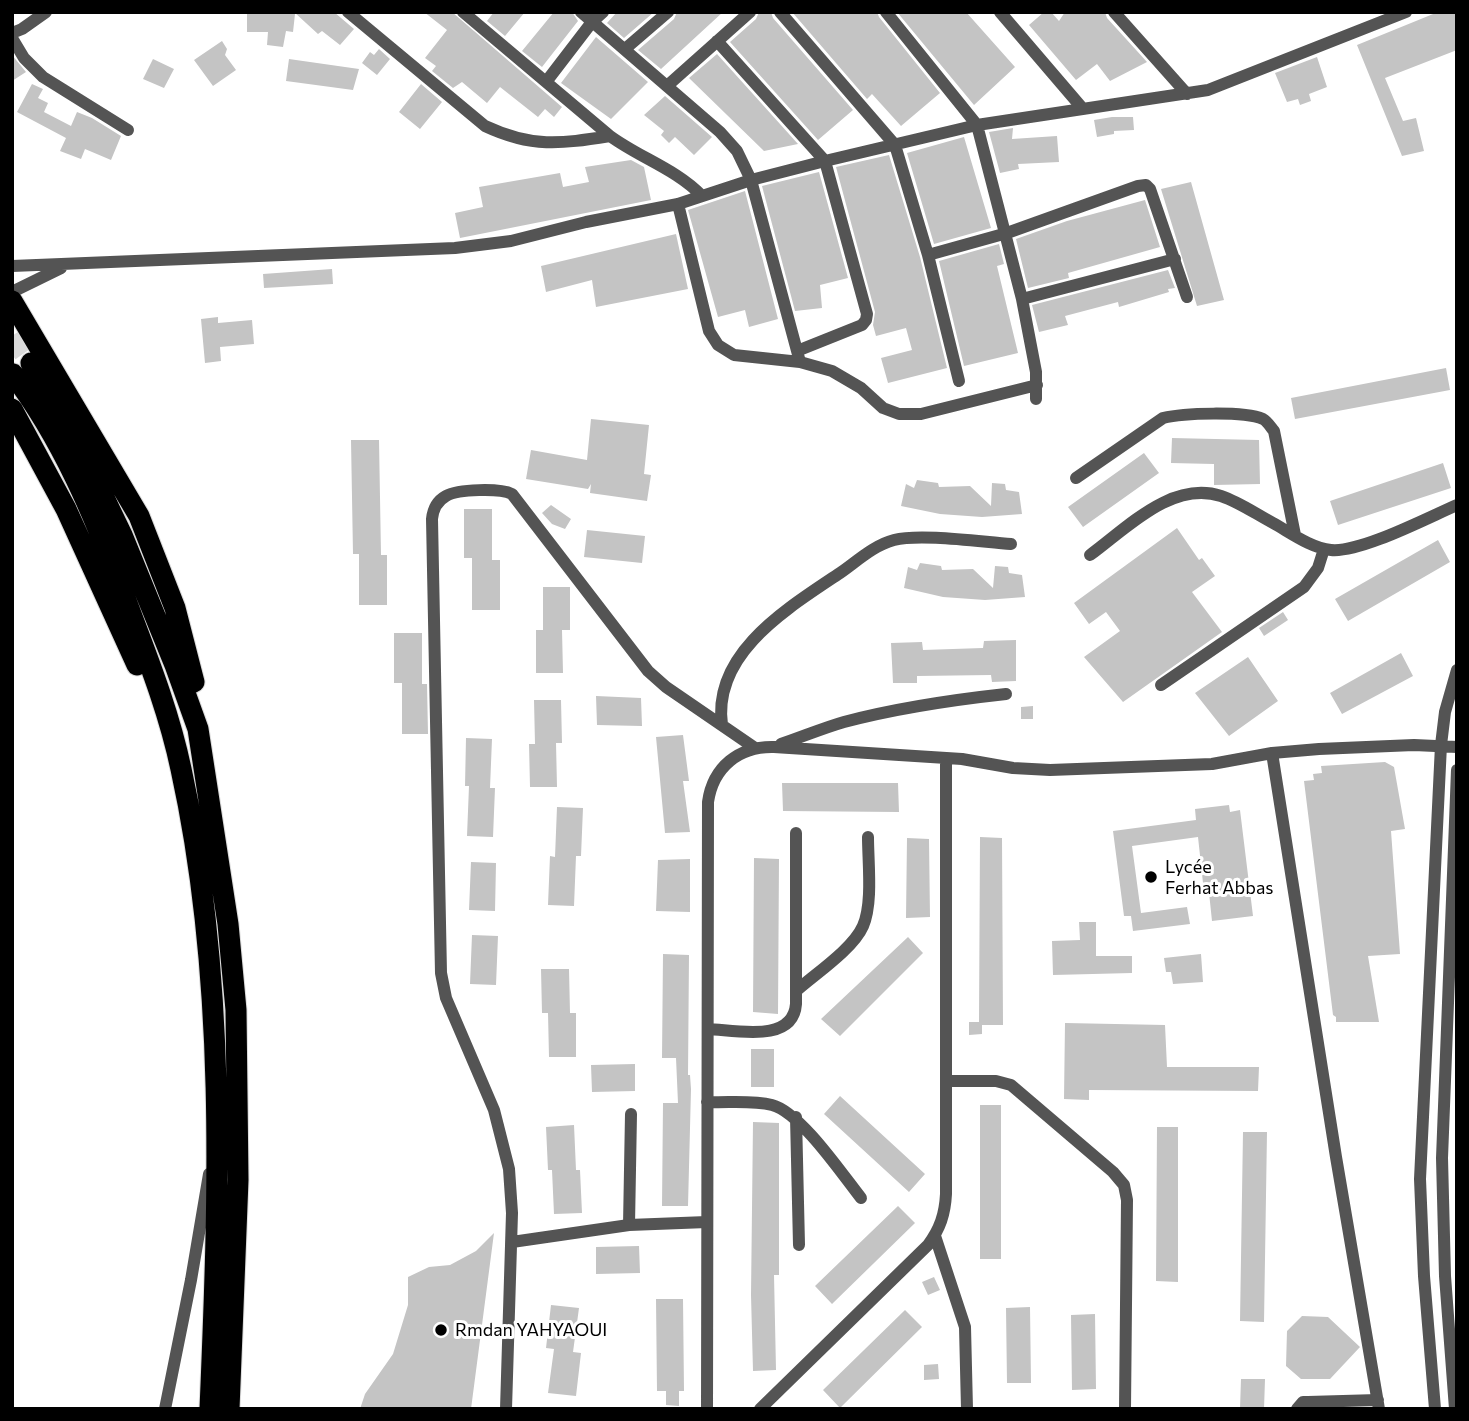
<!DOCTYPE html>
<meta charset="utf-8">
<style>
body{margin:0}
#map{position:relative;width:1469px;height:1421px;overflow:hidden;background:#fff;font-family:Commissioner,sans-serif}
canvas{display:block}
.frame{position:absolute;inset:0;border:14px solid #000;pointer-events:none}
</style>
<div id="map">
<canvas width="1469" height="1421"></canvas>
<div class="frame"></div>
</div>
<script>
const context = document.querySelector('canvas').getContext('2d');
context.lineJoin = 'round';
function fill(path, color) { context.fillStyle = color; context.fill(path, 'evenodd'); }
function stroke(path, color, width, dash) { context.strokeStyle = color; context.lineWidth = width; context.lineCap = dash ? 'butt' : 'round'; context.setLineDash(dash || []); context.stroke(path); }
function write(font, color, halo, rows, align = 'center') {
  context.font = font + ' Commissioner,sans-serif'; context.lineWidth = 6; context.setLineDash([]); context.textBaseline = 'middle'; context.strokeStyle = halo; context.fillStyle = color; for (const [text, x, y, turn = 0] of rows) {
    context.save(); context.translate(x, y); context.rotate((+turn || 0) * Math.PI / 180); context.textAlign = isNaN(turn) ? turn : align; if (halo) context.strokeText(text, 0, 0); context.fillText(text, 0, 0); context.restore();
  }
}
fill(new Path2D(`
 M294 12H334L354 29 340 45 322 31 318 34Z
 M424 12H452L562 107 554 117 545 109 538 117 500 87 487 103 462 82 453 88 432 71 436 66 425 58 447 30Z
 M494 12H525L505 36 487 21Z
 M554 12H572L578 21 542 67 522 51Z
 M617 12H654L624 38 607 23Z
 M677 12H723L661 69 638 50 674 19Z
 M759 12H771L773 18 853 110 818 140 730 42 756 19Z
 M792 12H877L879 17 940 93 901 126 872 94 867 99Z
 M897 12H966L1015 67 974 105Z
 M1044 12H1051L1059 21 1065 12H1105L1107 18 1147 62 1110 81 1097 64 1076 80 1029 25Z
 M1438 12H1457V50L1385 78 1403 121 1416 118 1424 151 1402 156 1357 45Z
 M247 14H295L293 32 286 31 283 47 267 45 268 32H247Z
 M596 37 648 82 611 119 561 83Z
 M222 41 227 49 225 55 236 70 213 86 194 60Z
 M379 49 390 59 377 75 362 63 370 52 374 55Z
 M717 54 798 144 764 151 689 78Z
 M12 55 26 72 12 81Z
 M1317 57 1327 87 1309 94 1311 101 1300 105 1298 99 1287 102 1275 73Z
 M153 59 174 69 164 88 143 79Z
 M289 59 359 69 353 90 286 81Z
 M32 84 43 89 38 98 48 103 44 112 71 126 77 112 92 118 121 136 111 160 85 149 81 159 60 151 66 138 17 112Z
 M421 84 442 102 420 129 399 112Z
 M665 96 712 137 694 155 675 137 669 143 661 135 664 131 644 115Z
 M1112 117H1133L1134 130 1114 131V134L1097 137 1094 120Z
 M1013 128 1012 139 1057 136 1059 162 1018 164 1019 169 1000 173 989 132Z
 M964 137 991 228 934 244 907 153Z
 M889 155 920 257 947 368 888 383 881 358 912 350 906 328 876 336 873 325 875 312 836 167Z
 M631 160 644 167 651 200 460 238 455 213 483 207 479 187 560 173 563 187 589 182 585 167Z
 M819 172 848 278 820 285 822 308 795 311 762 186Z
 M1191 182 1224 300 1197 306 1161 189Z
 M745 191 778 319 749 327 745 310 718 317 688 210Z
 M1145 200 1160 247 1068 273 1069 278 1028 288 1016 239 1067 221Z
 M676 234 688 289 596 307 592 280 546 292 541 266Z
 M999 244 1004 264 997 266 1018 353 964 366 939 261Z
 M332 269 333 284 264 288 263 274Z
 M1168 270 1175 288 1168 289 1169 292 1119 307 1118 302 1065 316 1068 325 1039 332 1032 305Z
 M218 317V323L252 320 254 344 220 347 221 361 205 363 201 319Z
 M1446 368 1450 390 1295 419 1291 398Z
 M591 419 649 425 644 474 651 475 647 501 590 493 591 484 588 489 526 479 531 450 587 460Z
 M1172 438 1259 440 1260 484 1214 485V464L1171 463Z
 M351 440H379L381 555H387V605H359V554H353Z
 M1144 453 1159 473 1083 527 1068 507Z
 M1443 463 1451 488 1338 525 1330 501Z
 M917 480 938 483 939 487 970 486 991 506 992 483 1005 484 1006 490 1019 492 1022 514 982 517 940 514 901 506 906 484 914 488Z
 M551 505 571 519 565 529 552 524 542 513Z
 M464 509H492V560H500V610H472V558H464Z
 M1177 528 1199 560 1202 558 1215 576 1192 592 1222 632 1123 702 1084 657 1120 631 1106 612 1089 624 1074 603Z
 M587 530 645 536 642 563 584 557Z
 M1438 540 1450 562 1348 621 1335 599Z
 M920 563 941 566 942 570 973 569 993 588 995 566 1008 567 1009 573 1022 575 1025 597 985 600 943 597 904 588 908 567 917 570Z
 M543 587H570V630H562L563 673H536V630H543Z
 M1283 612 1288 620 1264 636 1259 628Z
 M394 633H422V684H427L428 734H402V683H394Z
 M1016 640V681L992 682 991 675 917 676V683H893L891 643 922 642 923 650 983 648 984 641Z
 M1401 653 1413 676 1342 714 1330 693Z
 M1248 657 1278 701 1229 736 1195 693Z
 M596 696 641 698 642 726 597 725Z
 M534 700H561L562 743H556L557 787H530L529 744H535Z
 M1033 706V719H1021V707Z
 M683 735 689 781H683L690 832 665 833 656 737Z
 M466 738 492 739 490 788H495L493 837 467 836 469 786H465Z
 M1385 762 1394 767 1405 829 1391 831 1400 954 1368 956 1379 1022H1336V1017L1333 1015 1304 781 1314 780 1313 774 1322 773 1321 766Z
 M782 783H898L899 812 783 811Z
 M1229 805 1230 812 1240 810 1253 916 1212 921 1208 883H1203L1198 837 1132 846 1141 913 1187 907 1190 924 1133 931 1131 916H1124L1113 831 1196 820 1195 809Z
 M557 807 583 808 581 856H576L574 906 548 905 550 856 555 857Z
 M980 837 1002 838 1003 1025H982V1034L969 1035V1022H979Z
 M907 838 929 839 930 917 906 918Z
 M754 858 779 859 778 1014 753 1012Z
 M690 859V912L656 911 658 860Z
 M471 862 496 863 495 911 469 910Z
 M1079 922H1096V956H1132V973L1053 975 1052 941 1080 940Z
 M472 935 498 936 496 985 470 984Z
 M908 937 923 953 840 1036 821 1019Z
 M663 954 689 955 688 1075H690L691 1089 688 1206H662L663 1103H678L676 1058H662Z
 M1201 954 1203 982 1173 984 1171 972H1166L1164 958Z
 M541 969H569L570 1013H576V1057H549L548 1013H542Z
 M1065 1023 1165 1025 1167 1067H1259L1258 1091 1089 1090V1100L1064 1099Z
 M751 1049H774V1087H751Z
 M635 1064V1091L592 1092 591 1065Z
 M840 1096 925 1174 909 1192 824 1114Z
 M980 1105H1001V1259H980Z
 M753 1122 779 1123V1275H774L776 1370 753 1371 751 1295Z
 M574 1125 576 1170H580L582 1213 554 1214 552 1170H548L546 1127Z
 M1157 1127H1178V1282L1156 1281Z
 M1243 1132H1267L1264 1322 1240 1321Z
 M898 1206 915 1223 832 1304 815 1286Z
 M494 1233 471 1409H360L365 1394 393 1354 408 1305V1277L429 1267 450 1265 476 1251Z
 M639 1246 640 1273 596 1274V1247Z
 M934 1277 940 1290 928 1295 922 1282Z
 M656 1299H683L684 1391H679V1406L666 1405V1391H657Z
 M551 1305 579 1308 573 1352 581 1353 576 1396 548 1393 554 1349 546 1348Z
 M1030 1307 1031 1383H1007L1006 1308Z
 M905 1310 922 1327 840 1408 823 1390Z
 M1095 1314 1096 1389 1072 1390 1071 1315Z
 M1302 1316 1328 1317 1360 1347 1330 1379H1301L1286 1366 1287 1331Z
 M938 1364 939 1379 924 1380V1365Z
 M1241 1379H1265L1264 1409H1240Z`), '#c4c4c4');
stroke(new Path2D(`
 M12 336 31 363`), '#d9d9d9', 21, [21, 10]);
const highway = new Path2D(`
 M12 301 139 516 175 608 194 682
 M31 363 98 485 122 535 175 665 198 729 228 924 236 1010 238 1180 229 1409
 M13 374C62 439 94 514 122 590 144 649 168 707 181 769 227 978 219 1196 210 1409
 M12 409 66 509 137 665`);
stroke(highway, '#dbdbdb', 23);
stroke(new Path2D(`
 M348 12 485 126C532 148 560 144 610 136
 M463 12 610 136C640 158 676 169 702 196
 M581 12 720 132 737 151 751 180 800 362
 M780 12 895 145 928 255 959 381
 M886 12 977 125 1022 299 1036 372V399
 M1000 12 1083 109
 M1114 12 1187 94
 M12 33 22 29 46 12
 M12 38 24 58 43 77 128 130
 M717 41 825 161 867 314 866 320 862 325 797 351
 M625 49 668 12
 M546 82 592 22 603 12
 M667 86 750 12
 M678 204 709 331 718 345 734 355 800 362 832 371 861 388 883 408 899 414H921L1037 385
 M928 255 1007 233 1138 186 1146 185 1150 189 1187 297
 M12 266 455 248 511 241 586 222 678 204 751 180 825 161 977 125 1208 90 1406 12
 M12 292 61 268
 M1022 299 1175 259
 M1076 478 1163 418C1183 413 1244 411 1263 419 1267 421 1270 426 1274 431L1295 535
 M1090 555C1127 528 1172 480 1221 496 1239 502 1256 514 1273 523 1291 533 1311 548 1331 550 1360 553 1427 518 1457 505
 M1161 685 1304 587 1318 568 1324 549
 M722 725C712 653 788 608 840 573 856 562 874 545 894 540 920 533 982 542 1011 544
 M781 744C802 737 823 728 844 722 897 708 951 700 1006 694
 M1272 753 1336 1157 1379 1409
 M796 991C815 974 853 949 863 926 873 903 868 863 868 837
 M708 1029C735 1030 793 1044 796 1004V833
 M946 1081H996L1011 1085 1113 1172 1124 1185 1127 1200 1125 1409
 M707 1102C728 1103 752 1100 772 1105 800 1112 842 1174 861 1198
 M796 1117 799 1245
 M629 1225 631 1114
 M935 1236 965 1327 967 1409
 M512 1242 629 1225 707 1222
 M165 1409 191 1280 209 1174
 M506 1409 512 1213 509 1169 494 1110 446 998 441 973 432 519C433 509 437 501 446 496 458 489 500 488 512 494L648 671 666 687 755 748
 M707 1409 708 802C713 767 739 746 774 747L962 759 1013 768 1050 770 1212 764 1272 753 1319 749 1414 745 1457 747
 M760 1409 928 1245C940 1229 945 1214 946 1194V758
 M1297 1409 1303 1402H1308L1378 1400
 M1435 1409 1424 1276 1420 1179 1441 745 1445 712 1457 670
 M1455 1409 1445 1276 1442 1158 1457 770`), '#545454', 12);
stroke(highway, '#000', 21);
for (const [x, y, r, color] of [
 [1151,877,7,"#000"],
 [441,1330,7,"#000"]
]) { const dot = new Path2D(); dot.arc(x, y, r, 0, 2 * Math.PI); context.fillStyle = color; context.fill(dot); stroke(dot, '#fff', 2.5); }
write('18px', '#000', '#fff', [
 ["Lycée",1165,867],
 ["Ferhat Abbas",1165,888],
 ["Rmdan YAHYAOUI",455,1330]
], 'left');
</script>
